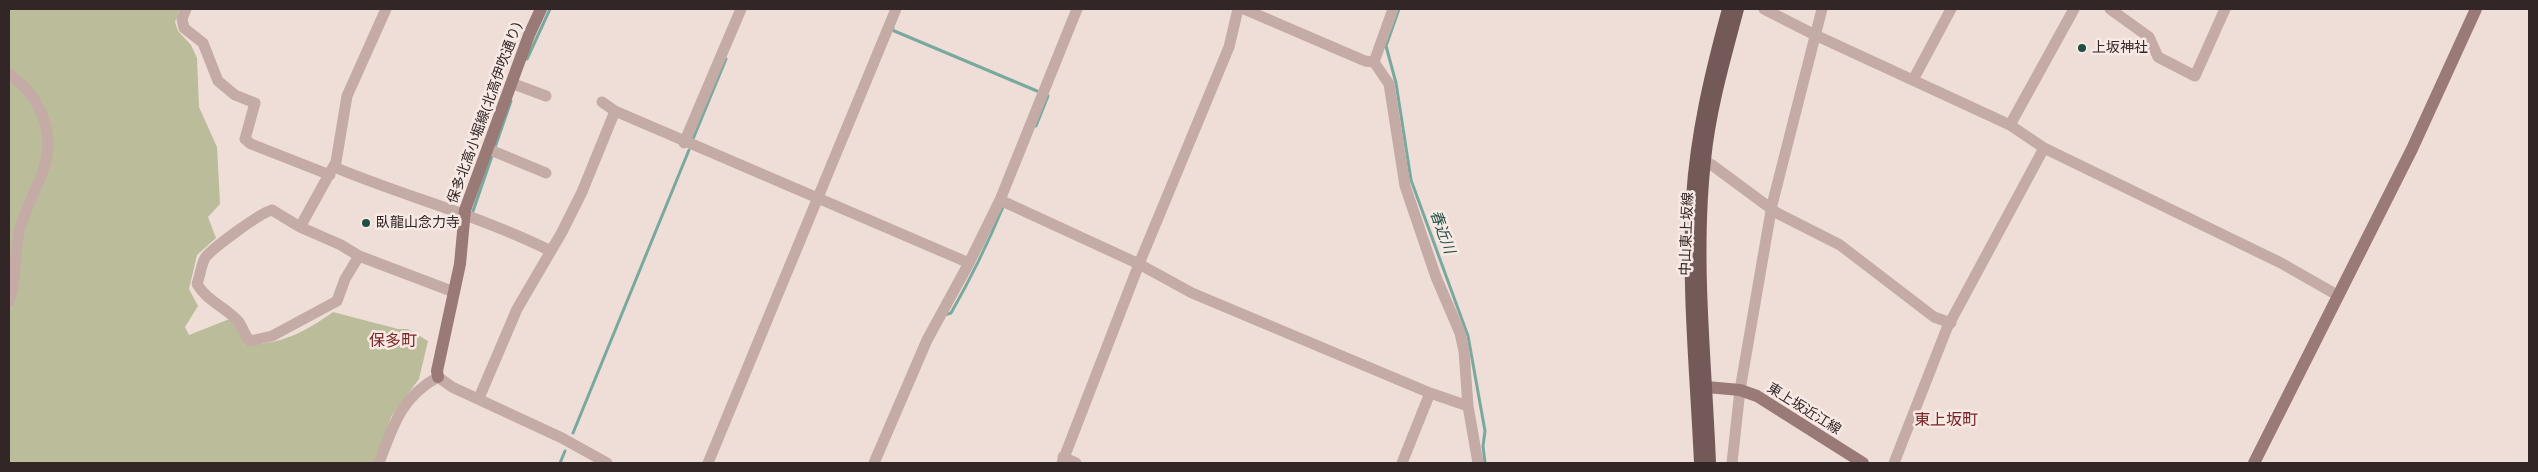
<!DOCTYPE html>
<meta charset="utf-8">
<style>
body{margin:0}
#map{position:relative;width:2538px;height:472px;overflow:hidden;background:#efded8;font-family:"Work Sans",sans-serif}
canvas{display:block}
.frame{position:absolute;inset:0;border:10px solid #322626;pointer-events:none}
</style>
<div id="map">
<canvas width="2538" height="472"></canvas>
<div class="frame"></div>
</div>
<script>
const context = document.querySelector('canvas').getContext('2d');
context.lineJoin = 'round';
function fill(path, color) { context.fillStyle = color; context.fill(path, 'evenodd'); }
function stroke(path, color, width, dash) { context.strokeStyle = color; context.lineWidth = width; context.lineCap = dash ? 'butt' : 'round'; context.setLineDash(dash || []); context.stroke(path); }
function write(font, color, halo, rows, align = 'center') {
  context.font = font + ' "Work Sans","Noto Sans JP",sans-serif'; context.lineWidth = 5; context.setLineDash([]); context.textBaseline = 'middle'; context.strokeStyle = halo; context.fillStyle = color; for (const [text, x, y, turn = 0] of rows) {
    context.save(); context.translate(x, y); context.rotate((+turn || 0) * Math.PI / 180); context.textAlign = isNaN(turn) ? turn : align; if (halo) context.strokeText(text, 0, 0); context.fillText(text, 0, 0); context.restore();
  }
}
fill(new Path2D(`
 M9 9H180L175 22 178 31 191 45 197 58 199 107 217 147 220 204 208 217 216 238 197 255 189 289 198 306 185 327 189 335 232 318 246 345C282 344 305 332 333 312L398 329H408L428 341 419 379 391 417 375 463H9Z`), '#babc9a');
stroke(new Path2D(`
 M1399 9 1386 46 1396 83 1411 180 1468 336 1485 431 1483 446 1485 463
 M893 28 892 30 1037 91
 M527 59 550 9
 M1036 126 1048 96
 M693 139 726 59
 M472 214 511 101
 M944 315 951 313C971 278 988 243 1003 207
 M573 433 689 150
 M560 463 565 451`), '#79a99e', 3);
stroke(new Path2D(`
 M186 9 182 19 184 28 203 43 218 81 235 95 255 103 245 139 251 144 330 175
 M386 9 347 96 336 162 300 227 341 245 359 256 454 292
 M1238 9 1229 47 1139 264 1192 293 1430 393 1468 406
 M1244 9 1365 61 1374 62
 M1393 9 1374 62 1389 84 1405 186 1436 277 1460 333 1464 351 1468 406 1478 463
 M1764 9 1813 34 2010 125 2044 148 2281 263 2337 295
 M2110 9 2149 37 2158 57 2195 76 2225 9
 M9 74C41 97 56 133 43 171 36 189 27 207 21 225 13 249 18 277 9 301
 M1913 80 1951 9
 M511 83 546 96
 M602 102 615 111
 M2010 125 2074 9
 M684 143 741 9
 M488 149 546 173
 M1698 158 1712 165 1777 213 1840 245 1934 317 1951 323
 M334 167C406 197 481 216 551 251
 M1000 200 1139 264 1062 463
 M300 227 272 210C260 213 211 249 205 258 201 265 200 276 197 284 207 301 225 307 238 321 243 327 244 335 250 341L272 336 337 301 345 279 359 256
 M479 398 517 309 562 232 582 192 615 111 969 263
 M1063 457 1076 463
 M379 463C393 426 401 397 438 377L452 387 562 438 607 463
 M708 463 896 9
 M874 463 927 340 969 263 1000 200 1077 9
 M1402 463 1430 393
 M1732 463 1740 390 1772 205 1822 9
 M1894 463 1947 328 2044 148`), '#c5aba5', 11);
stroke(new Path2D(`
 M438 377 437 371 460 264 465 210 529 35 541 9
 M1696 386 1740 390 1757 396 1863 463
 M2254 463 2412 149 2476 9`), '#997a77', 12);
stroke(new Path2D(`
 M1700 463C1696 375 1687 286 1692 198 1696 134 1711 71 1728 9
 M1710 463C1706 362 1694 261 1705 160 1710 109 1725 58 1738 9`), '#735958', 12);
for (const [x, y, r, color] of [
 [2082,48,5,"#1f5045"],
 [366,223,5,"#1f5045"]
]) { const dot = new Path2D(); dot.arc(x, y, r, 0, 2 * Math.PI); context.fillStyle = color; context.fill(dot); stroke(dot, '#f7e9e4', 2); }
write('14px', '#322626', '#f7e9e4', [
 ["上坂神社",2092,48],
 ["臥龍山念力寺",376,223]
], 'left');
write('14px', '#322626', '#f7e9e4', [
 ["保多北高小堀線(北高伊吹通り)",485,113,-70],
 ["中山東上坂線",1687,234,-88],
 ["東上坂近江線",1804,409,32]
]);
write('italic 15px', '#1f5045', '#f7e9e4', [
 ["春近川",1442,232,70]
]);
write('16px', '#7b2528', '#f7e9e4', [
 ["保多町",393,341],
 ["東上坂町",1946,420]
]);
</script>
